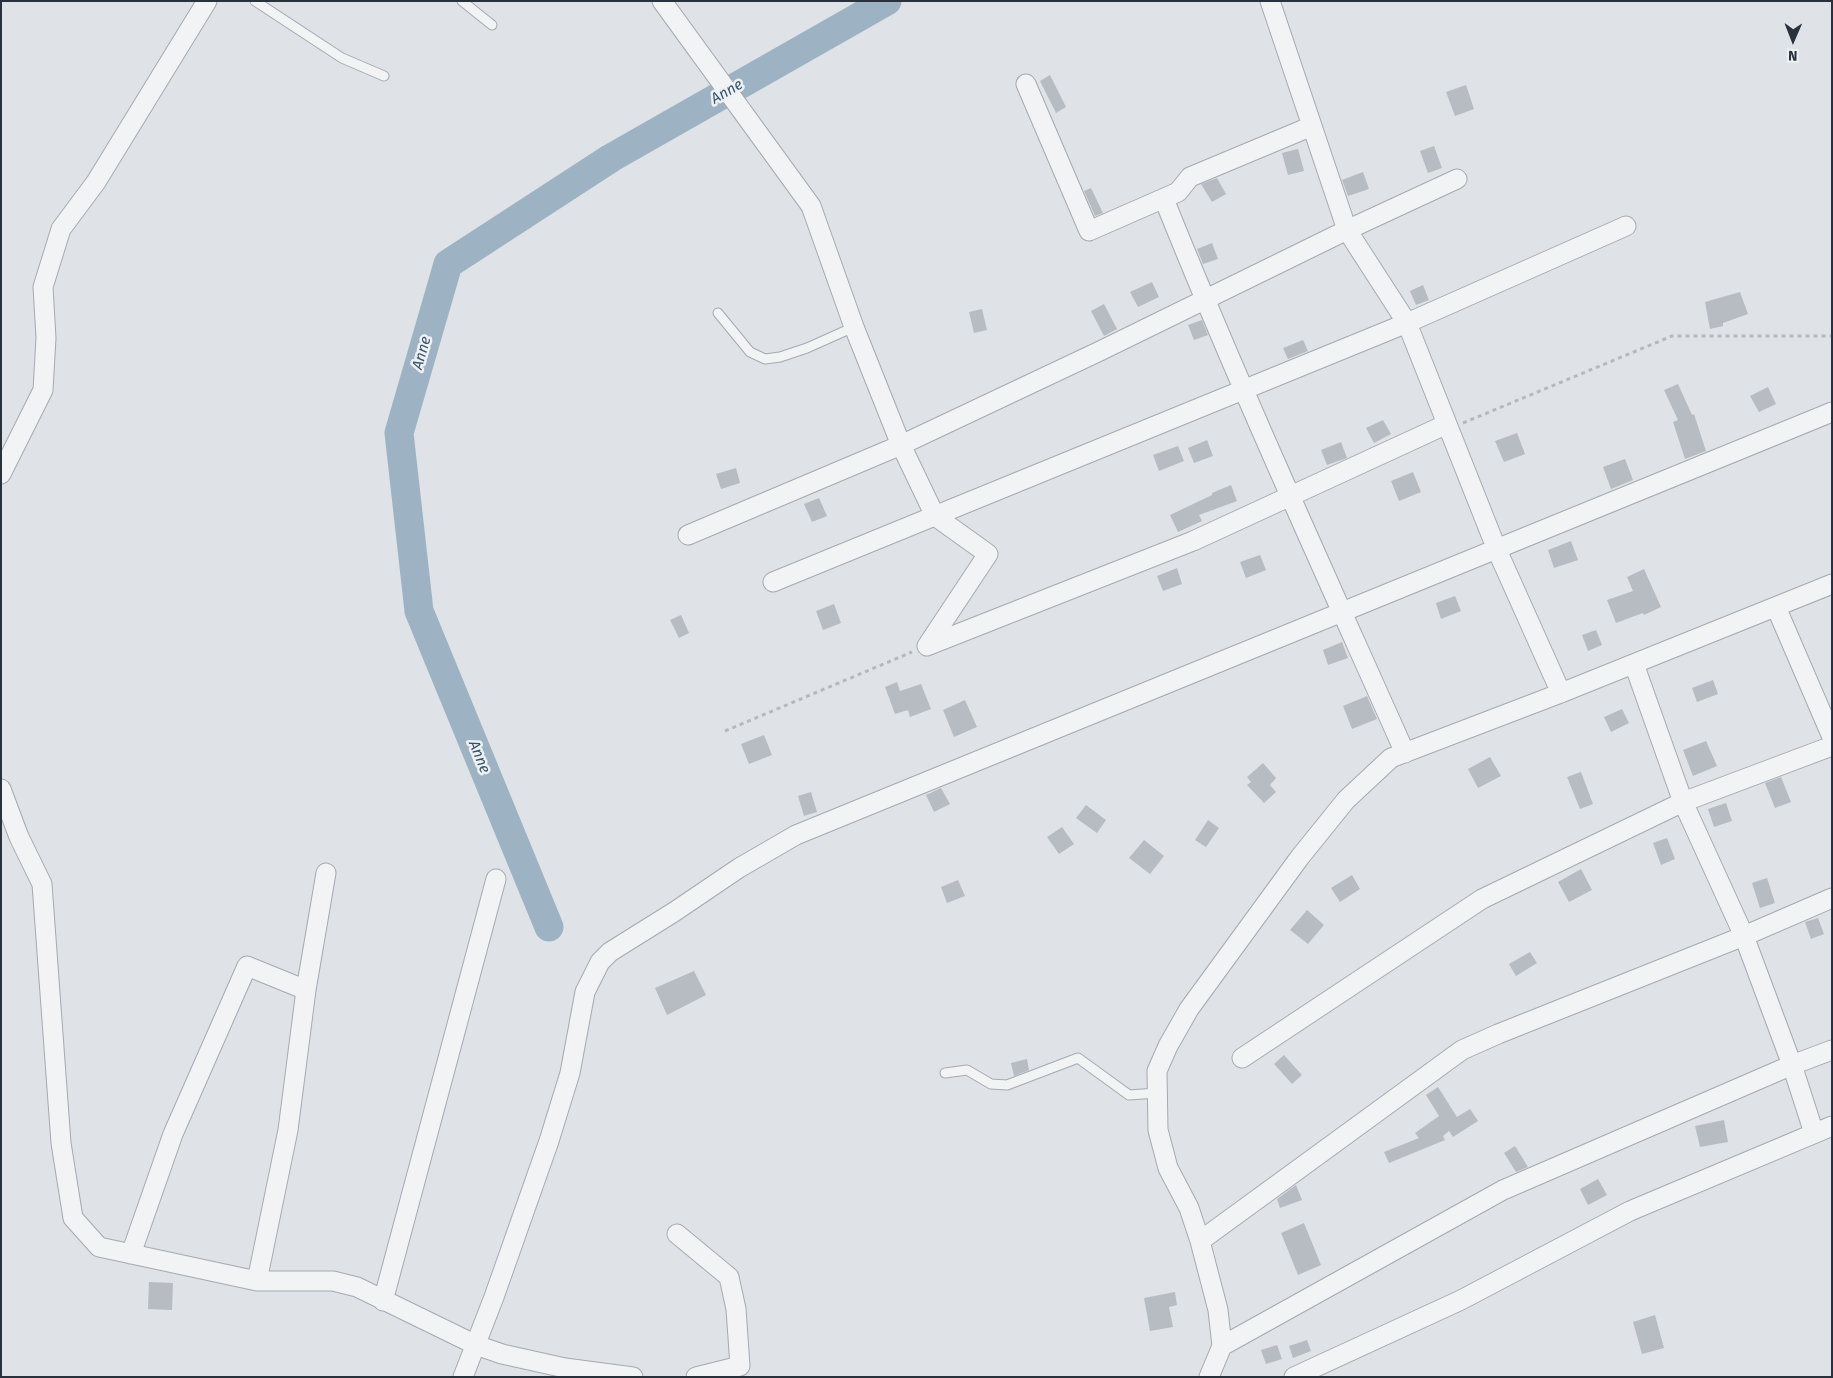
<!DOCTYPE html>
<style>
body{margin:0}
#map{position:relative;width:1833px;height:1378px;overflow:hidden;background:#dfe2e6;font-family:"Fira Sans",sans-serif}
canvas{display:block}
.frame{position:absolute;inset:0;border:2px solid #29323c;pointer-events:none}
.north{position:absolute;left:1768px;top:15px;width:50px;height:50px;-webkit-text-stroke:4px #eef1f4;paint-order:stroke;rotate:181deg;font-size:14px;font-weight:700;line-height:20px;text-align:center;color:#29323c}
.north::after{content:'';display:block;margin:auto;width:18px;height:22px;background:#29323c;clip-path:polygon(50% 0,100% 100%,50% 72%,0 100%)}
</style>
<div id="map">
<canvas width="1833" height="1378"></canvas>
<div class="frame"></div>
<div class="north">N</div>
</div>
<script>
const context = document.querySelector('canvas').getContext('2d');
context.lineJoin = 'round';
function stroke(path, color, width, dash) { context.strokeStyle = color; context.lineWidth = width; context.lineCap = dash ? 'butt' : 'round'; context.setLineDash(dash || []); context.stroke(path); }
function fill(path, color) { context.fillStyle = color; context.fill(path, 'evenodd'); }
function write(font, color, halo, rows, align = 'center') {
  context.font = font + ' "Fira Sans",sans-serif'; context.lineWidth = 5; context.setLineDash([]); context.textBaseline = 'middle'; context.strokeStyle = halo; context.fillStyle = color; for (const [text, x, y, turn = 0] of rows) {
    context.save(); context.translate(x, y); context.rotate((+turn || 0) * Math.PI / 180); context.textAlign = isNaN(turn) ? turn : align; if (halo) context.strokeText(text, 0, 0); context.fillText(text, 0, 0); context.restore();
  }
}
stroke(new Path2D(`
 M549 927 419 611 399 433 448 264 611 158 887 1`), '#9db3c3', 29);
fill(new Path2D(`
 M1050 75 1066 107 1056 113 1040 81Z
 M1466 85 1474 109 1455 116 1446 92Z
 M1434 146 1442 168 1428 173 1420 151Z
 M1298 149 1304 171 1288 175 1282 153Z
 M1363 172 1369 189 1348 196 1342 180Z
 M1217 178 1226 194 1212 202 1201 184Z
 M1091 188 1103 213 1095 216 1084 191Z
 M1212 243 1218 259 1203 264 1197 249Z
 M1152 282 1159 297 1138 307 1130 292Z
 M1423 285 1429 300 1416 305 1410 291Z
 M1740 292 1748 314 1723 323V326L1710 329 1705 302Z
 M1104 304 1117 329 1104 336 1091 311Z
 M982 309 987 330 974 333 969 312Z
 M1202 320 1208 335 1194 340 1188 325Z
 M1303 340 1308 351 1288 359 1283 348Z
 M1678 384 1692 415 1694 414 1706 451 1685 459 1673 422 1678 420 1664 390Z
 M1768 387 1776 404 1759 412 1750 396Z
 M1383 420 1391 434 1374 443 1366 428Z
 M1517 433 1525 454 1504 462 1495 441Z
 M1207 440 1213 456 1194 463 1188 448Z
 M1341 442 1347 458 1327 465 1321 450Z
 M1178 446 1184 461 1159 471 1153 455Z
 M1625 459 1633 480 1611 489 1603 467Z
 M736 468 740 483 721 489 716 474Z
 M1413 472 1421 492 1399 501 1391 481Z
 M1231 485 1237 501 1199 515 1202 521 1178 532 1170 515 1212 495V493Z
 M819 498 827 516 812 522 804 504Z
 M1571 541 1578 560 1554 568 1548 550Z
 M1260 555 1266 570 1246 578 1240 562Z
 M1177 568 1182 584 1163 591 1157 576Z
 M1644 569 1661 607 1644 615 1643 613 1616 623 1607 600 1633 591 1627 577Z
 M1455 596 1461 611 1441 619 1436 603Z
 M834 604 841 623 823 630 816 611Z
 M681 615 689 633 679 638 670 620Z
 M1596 630 1602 645 1588 651 1582 635Z
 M1342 642 1348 658 1328 665 1323 650Z
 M1713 680 1718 694 1697 702 1692 688Z
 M897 682 900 691 921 684 931 709 910 717 908 710 895 714 885 687Z
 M1367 696 1377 719 1352 729 1343 706Z
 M965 700 977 727 954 737 943 710Z
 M1622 709 1629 723 1611 732 1604 717Z
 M764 735 772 755 749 764 741 744Z
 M1706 741 1717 766 1693 776 1683 750Z
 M1490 757 1501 776 1478 788 1468 769Z
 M1263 763 1276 778 1270 785 1276 792 1264 803 1247 785 1251 782 1247 777Z
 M1581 772 1593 804 1580 809 1567 777Z
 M1781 777 1791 802 1775 808 1765 783Z
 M941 788 950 804 934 812 926 795Z
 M811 792 817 812 804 816 798 796Z
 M1726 803 1732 821 1714 827 1708 809Z
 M1086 805 1106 820 1097 833 1076 818Z
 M1208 820 1219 828 1206 847 1195 840Z
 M1062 827 1074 844 1059 854 1047 837Z
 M1667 838 1675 859 1661 865 1653 843Z
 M1144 840 1164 856 1150 874 1129 858Z
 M1581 869 1592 890 1569 902 1558 882Z
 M1352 875 1360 889 1340 902 1331 888Z
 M1767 878 1775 903 1760 908 1752 883Z
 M958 880 965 896 947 903 941 887Z
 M1307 910 1324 925 1308 944 1290 930Z
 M1818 918 1824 934 1811 939 1805 922Z
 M1530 952 1537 963 1516 976 1509 964Z
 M694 971 706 995 667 1015 655 988Z
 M1284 1055 1302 1075 1292 1084 1274 1064Z
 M1027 1059 1029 1070 1014 1076 1011 1063Z
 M1438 1087 1457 1117 1470 1109 1478 1121 1453 1137 1449 1131 1443 1136 1445 1140 1389 1163 1384 1152 1419 1138 1415 1133 1439 1116 1426 1095Z
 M1724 1120 1728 1142 1700 1147 1695 1126Z
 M1515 1146 1528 1167 1516 1172 1504 1153Z
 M1598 1179 1607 1195 1588 1205 1580 1189Z
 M1296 1185 1302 1200 1280 1208 1277 1199Z
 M1304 1223 1321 1265 1298 1275 1281 1233Z
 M149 1282 173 1283 172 1310 148 1309Z
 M1175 1292 1177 1305 1169 1307 1173 1327 1150 1331 1144 1298Z
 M1655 1315 1664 1348 1642 1354 1633 1322Z
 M1307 1340 1311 1351 1293 1358 1289 1346Z
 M1277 1345 1282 1359 1266 1364 1261 1350Z`), '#b7bcc3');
const lane = new Path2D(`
 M255 1 342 58 384 76
 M462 1 492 25
 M718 313 750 352 765 359 780 357 807 348 854 327
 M945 1073 967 1070 991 1084 1007 1085 1078 1058 1129 1095 1157 1093`);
const street = new Path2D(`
 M662 1 811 206 854 327 901 445 935 516 988 554 927 646
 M1270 1 1347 230 1407 323 1497 550 1561 693
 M1026 84 1089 231 1178 192 1190 177 1312 126
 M1164 199C1239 386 1323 569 1405 753
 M1 474 43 390 46 338 43 287 61 229 96 182 207 1
 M688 535 901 445 1100 351 1347 230 1457 179
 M773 582 1407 323 1626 226
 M1776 607 1832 737
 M927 646 1193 541 1447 424
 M1634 664 1683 802 1744 936 1792 1065 1814 1133
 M1 789 19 837 42 884 61 1143 73 1218 99 1247 257 1281H333L357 1287 476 1345 502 1354 565 1368 633 1377
 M1242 1058 1482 899 1683 802 1832 746
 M677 1234 729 1277 736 1309 740 1366 696 1377
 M1200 1241 1462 1050 1498 1034 1744 936 1832 898
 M131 1254 173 1134 247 966 306 990
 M257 1281 288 1130 306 990 326 873
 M383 1301 496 879
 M1222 1346 1503 1190 1792 1065 1832 1050
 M463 1377 494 1297 549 1141 570 1073 585 992 600 962 610 952 674 912 739 868 796 835 1832 412
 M1209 1377 1222 1346 1218 1310 1200 1241 1189 1208 1168 1168 1158 1130 1157 1071 1168 1046 1189 1009 1300 857 1346 800 1391 758 1561 693 1832 584
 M1294 1377 1461 1300 1630 1211 1832 1126`);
stroke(lane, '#a5aab0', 11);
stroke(street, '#a5aab0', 21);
stroke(new Path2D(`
 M1463 423 1672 336H1832
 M725 731 912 652`), '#b5b9be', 3, [4, 4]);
stroke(lane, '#f1f3f5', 9);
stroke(street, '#f1f3f5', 19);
write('italic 15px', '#38536b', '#eef1f4', [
 ["Anne",727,92,-30],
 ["Anne",422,353,-74],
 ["Anne",479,757,68]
]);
</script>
